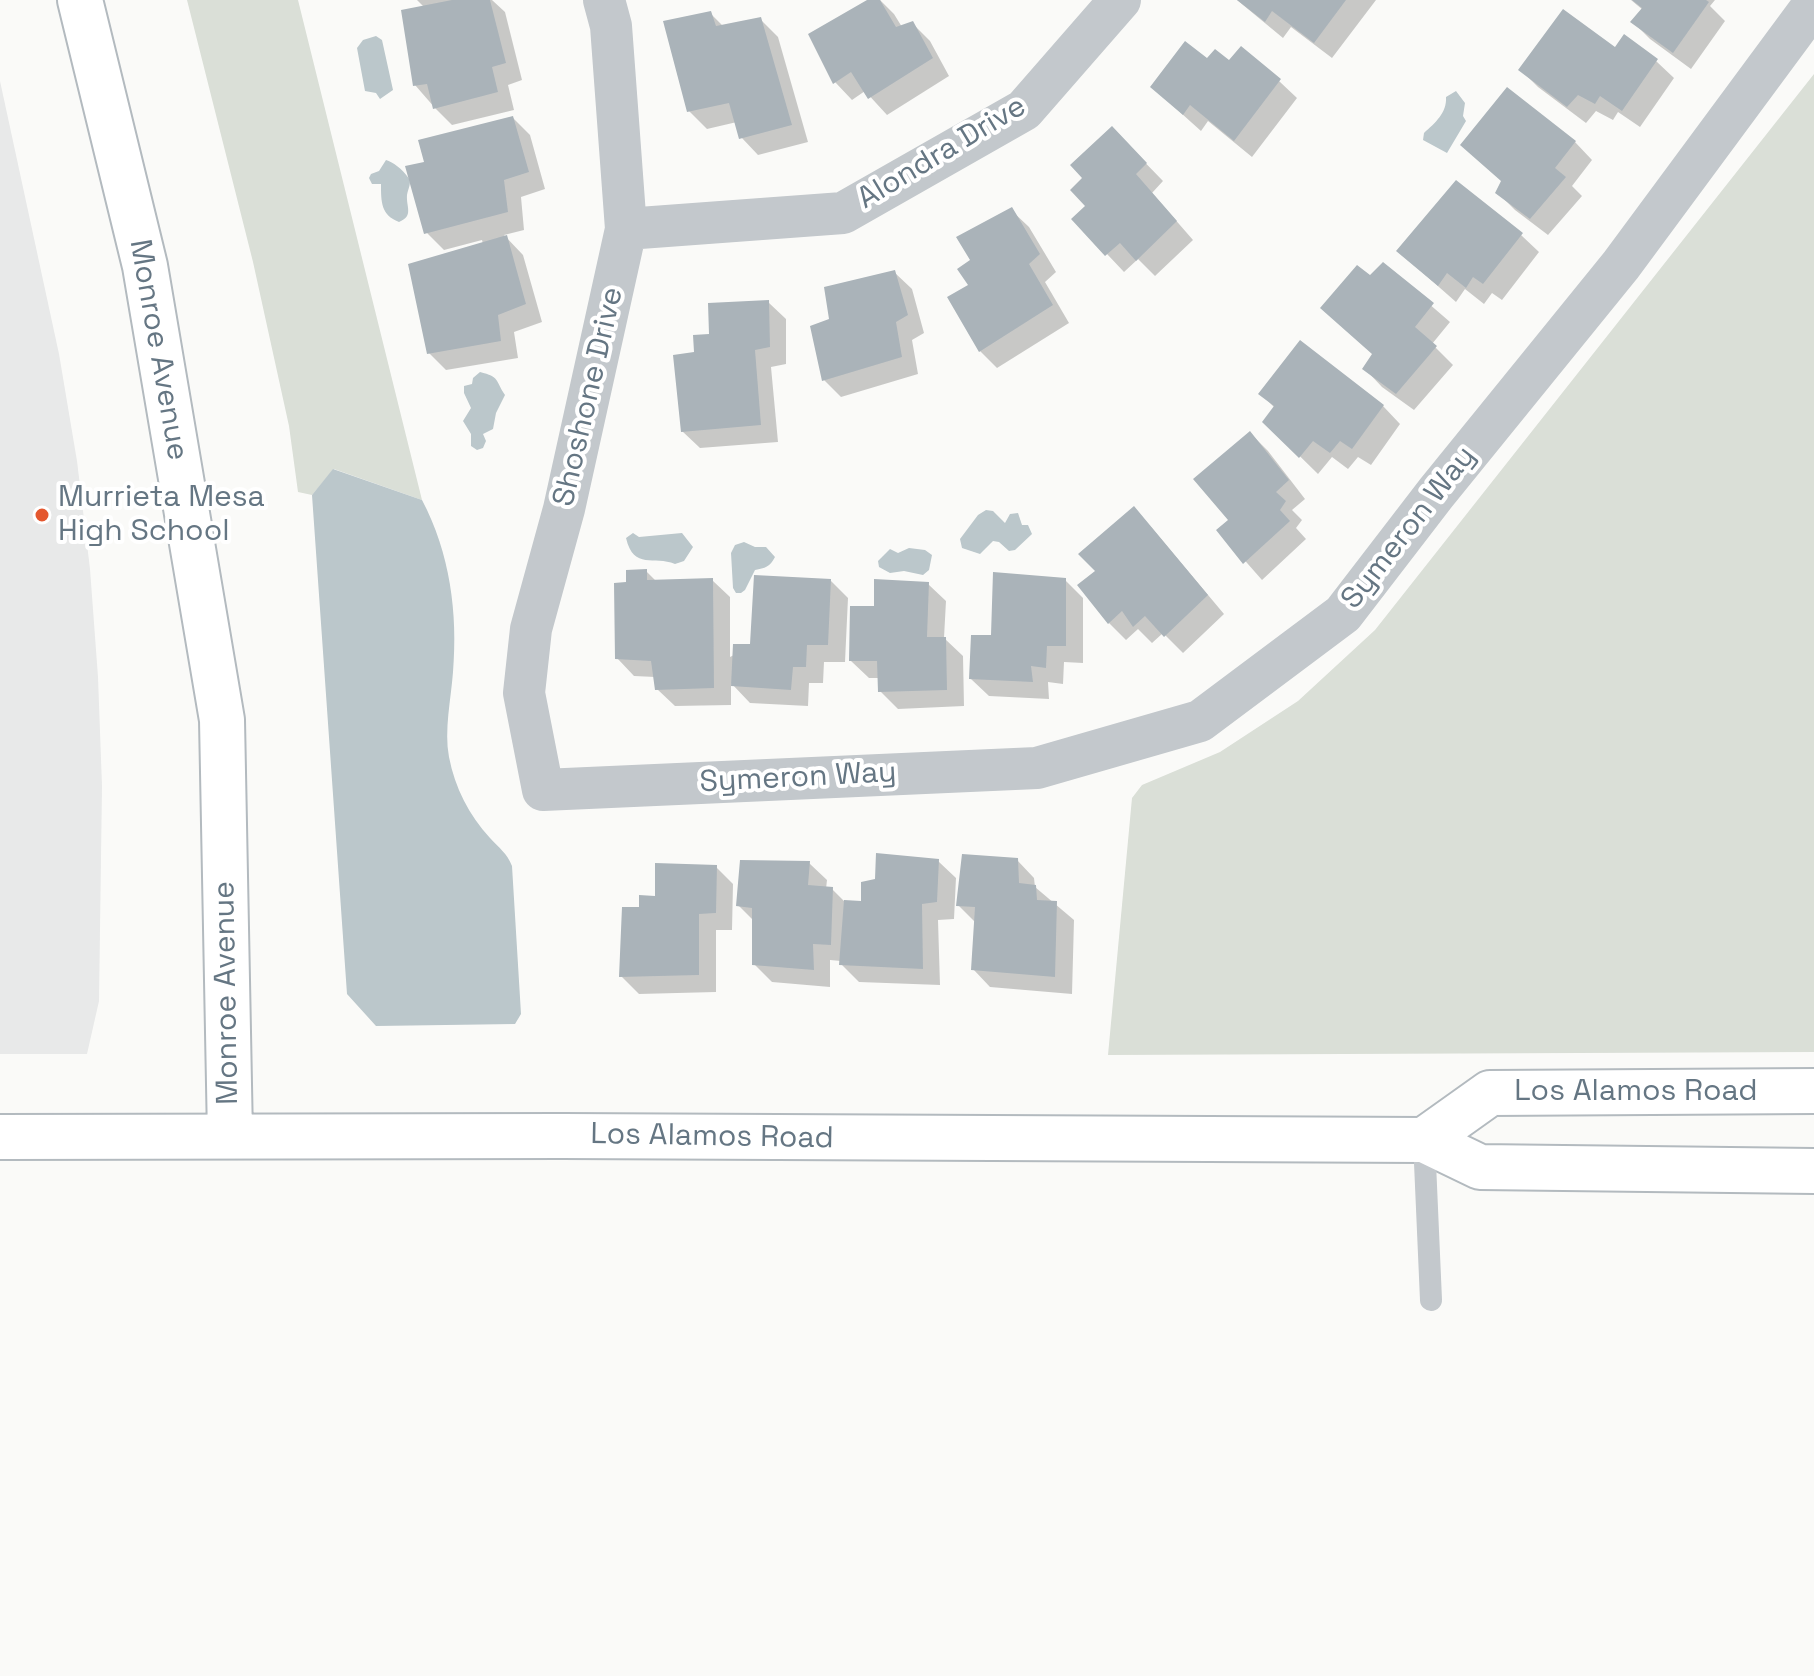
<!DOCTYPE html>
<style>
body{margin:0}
canvas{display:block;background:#fafaf8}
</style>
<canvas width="1814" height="1676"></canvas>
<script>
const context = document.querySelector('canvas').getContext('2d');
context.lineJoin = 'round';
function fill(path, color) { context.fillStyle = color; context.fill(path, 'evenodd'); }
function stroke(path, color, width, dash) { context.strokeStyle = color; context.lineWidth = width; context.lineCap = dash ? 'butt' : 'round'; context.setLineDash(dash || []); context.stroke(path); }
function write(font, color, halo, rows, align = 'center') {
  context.font = font + ' "Space Grotesk",sans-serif'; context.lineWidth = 8; context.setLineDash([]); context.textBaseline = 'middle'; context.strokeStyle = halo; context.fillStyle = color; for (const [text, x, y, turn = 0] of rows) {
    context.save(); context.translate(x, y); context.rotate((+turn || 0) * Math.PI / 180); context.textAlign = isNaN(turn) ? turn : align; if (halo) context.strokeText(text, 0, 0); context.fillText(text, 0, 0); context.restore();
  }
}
fill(new Path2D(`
 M0 81 59 354 77 461 90 569 98 677 102 786 99 1001 87 1054H0Z`), '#e8e9e9');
fill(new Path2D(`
 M187 0H298L422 500 334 469 312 495 298 492 289 426 253 262Z
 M1814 74V1052L1108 1055 1132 798 1142 785 1220 752 1298 701 1375 630Z`), '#dadfd7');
fill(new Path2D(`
 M376 36 382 40 393 90 380 99 376 93 365 91 357 48 363 40Z
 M1456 91 1465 103 1463 116 1466 121 1447 153 1423 140 1424 133C1435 123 1447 113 1446 97Z
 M386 160C393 162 403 170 407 176 413 182 408 188 407 195 406 207 414 216 399 222 381 215 381 202 381 184H372L369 178 371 174 379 171Z
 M480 372C500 377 495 380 505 395L496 413 493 429 483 434 486 441 483 448 477 450 471 446V434L463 421 471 408 464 393V386L472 384 473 378Z
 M333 469 422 500C450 553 458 613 453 672 451 699 444 730 449 757 455 788 469 815 490 838 499 848 507 853 512 866L521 1014 515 1024 376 1026 347 994 312 495Z
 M986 510 993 511 1005 523 1010 514 1018 513 1022 525H1028L1032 534 1015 550 1009 551 999 542 993 541 980 554 962 548 960 539 978 515Z
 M633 533 639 537 682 533 693 547 684 561 675 564C654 555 634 571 626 538Z
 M744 542 755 547H766L775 557C770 567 765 568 755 570L745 590 741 593H736L733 588 731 553 735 545Z
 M909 548 925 550 932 555 929 570 923 575 904 571 890 573 879 567 878 561 890 549 898 553Z`), '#bbc7cb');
fill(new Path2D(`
 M417 0H492L505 12 522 80 508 85 514 110 452 125 435 108 415 85 425 8Z
 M871 0H880L894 14 902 27 912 23 930 41 949 76 887 115 865 91 852 100 835 82Z
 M1237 0H1376L1332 58 1291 27 1283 38Z
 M1631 0H1715L1710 6 1725 21 1691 69 1650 39 1633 22 1643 10Z
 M710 13 724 27 761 20 778 37 808 142 758 155 741 137 737 122 707 129 689 111Z
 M1616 49 1656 61 1674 78 1640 127 1618 112 1613 120 1596 111 1586 123 1538 87 1521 70Z
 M1229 63 1279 81 1297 98 1252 157 1208 121 1201 131 1152 87Z
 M513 118 530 135 545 189 521 197 524 230 504 235 523 255 542 322 514 332 518 358 446 370 429 353 483 244 482 240 444 250 426 232 427 163Z
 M1575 142 1592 160 1572 186 1582 196 1548 235 1515 210 1497 192Z
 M1129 146 1163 181 1152 193 1193 240 1155 276 1138 259 1124 272 1074 219 1088 206Z
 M1011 210 1029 227 1056 272 1045 282 1069 323 997 368 980 351 970 285 973 260Z
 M1521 235 1539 252 1502 300 1492 293 1484 304 1465 289 1456 302 1398 251Z
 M1383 264 1450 322 1432 344 1453 365 1414 410 1382 387 1365 369 1374 355 1370 278Z
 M894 272 912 289 924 333 912 340 918 374 841 397 824 380 831 321Z
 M768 302 786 319V364L771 367 778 442 700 448 682 431 711 336Z
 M1301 343 1383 406 1400 424 1371 465 1358 457 1348 469 1332 457 1318 474 1265 422 1275 408 1261 394Z
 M1250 433 1268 451 1305 499 1292 510 1302 520 1296 528 1306 539 1262 580 1218 530 1230 520Z
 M1151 527 1224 614 1183 653 1163 633 1152 643 1138 629 1126 640 1109 623Z
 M646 571 657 582 712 580 730 597V657L752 646 830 580 848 598 845 662H824L823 683H809L808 706 750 703 731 683V705L675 706 657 689 655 677 634 676 617 658 628 584Z
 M1065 580 1083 598V663L1064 662 1063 684 1048 682 1049 699 989 696 971 679 993 637Z
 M928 584 946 601 944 638 963 656 964 706 898 709 880 691V678H869L851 661 876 608Z
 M1017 860 1034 878 1035 887 1074 920 1072 994 990 987 973 969 976 923 958 905Z
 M938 861 956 878 954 919 938 920 940 985 859 982 841 964V961L830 960V987L772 982 754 964V921L738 905 809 863 827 880 826 889H832L845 902 863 903Z
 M716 867 733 884 732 930H716V992L639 994 621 976 641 910Z`), '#0003');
fill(new Path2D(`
 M452 0H490L506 63 492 67 498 92 433 109 427 84 413 86 401 10Z
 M867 0H880L896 27 913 21 933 58 868 99 851 72 833 84 808 34Z
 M1237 0H1346L1314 43 1272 11 1265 22Z
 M1632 0H1706L1709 2 1673 53 1630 22 1642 8Z
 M1563 9 1615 47 1624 34 1658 59 1622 111 1600 96 1595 104 1578 95 1567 107 1518 70Z
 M711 11 716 26 761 17 792 125 739 139 729 103 687 112 663 21Z
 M1185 41 1207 58 1215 49 1229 60 1241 46 1281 79 1234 141 1190 105 1183 115 1150 87Z
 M1507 87 1576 141 1555 168 1566 177 1530 219 1495 193 1501 181 1460 145Z
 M513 116 529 172 504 180 508 212 424 234 405 166 424 162 418 140Z
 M1112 126 1147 163 1136 174 1177 221 1136 261 1120 243 1105 256 1071 219 1085 206 1070 190 1082 178 1070 165Z
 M1456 180 1523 233 1483 284 1473 277 1466 288 1447 273 1438 286 1396 251Z
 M1012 207 1040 254 1029 264 1053 305 979 352 947 297 968 285 957 269 970 260 956 237Z
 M507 235 526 304 498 315 501 341 427 354 408 264Z
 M1383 262 1434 303 1415 327 1437 346 1396 394 1362 369 1372 354 1320 308 1357 265 1370 275Z
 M895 270 908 315 896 322 902 357 822 381 810 326 829 319 824 287Z
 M769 300 770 347 755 350 761 425 681 432 673 355 694 352 693 335 709 334 708 303Z
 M1300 340 1384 405 1352 449 1340 441 1330 453 1313 441 1299 458 1262 422 1274 406 1258 394Z
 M1250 431 1289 480 1276 492 1286 501 1280 510 1290 521 1243 564 1216 530 1228 520 1193 479Z
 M1134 506 1208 595 1164 637 1145 616 1133 627 1122 611 1108 624 1077 585 1095 571 1078 554Z
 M647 569V580L713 578 714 688 655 690 651 661 615 659 614 583 626 582V570Z
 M993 572 1066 578V646H1047L1046 668 1031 666 1033 682 969 679 971 635H991Z
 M754 575 831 579 828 645H807L806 667H793L791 690 731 686 733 644H750Z
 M874 579 929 582 927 637H946L947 690 878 692 877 661H849L850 606H874Z
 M876 853 939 859 937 902 922 904 923 969 839 965 844 900 861 901V882L875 879Z
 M962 854 1018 858 1019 883 1036 885 1037 900 1057 901 1055 977 971 970 975 907 956 906Z
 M740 860 810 861 808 885 833 887 831 945 813 944 814 970 752 965V908L736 906Z
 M655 863 717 865 716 913 699 914V975L619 977 622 907H639V895L655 896Z`), '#aab3b9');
const secondary = new Path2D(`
 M80 0 145 266 222 720 230 1136
 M0 1137 562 1136 1424 1140 1480 1167 1814 1171
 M1424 1140 1490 1093 1814 1091`);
stroke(secondary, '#b3babf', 48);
stroke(new Path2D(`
 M1424 1140 1431 1300`), '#c3c8cc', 22);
stroke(new Path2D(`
 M604 0 611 26 626 229 564 509 531 629 524 693 543 790 1037 768 1200 721 1343 614 1436 493 1621 265 1814 4
 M626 229 843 213 1024 110 1120 0`), '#c3c8cc', 42);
stroke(secondary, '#fff', 44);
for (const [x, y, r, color] of [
 [42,515,8,"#e4572e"]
]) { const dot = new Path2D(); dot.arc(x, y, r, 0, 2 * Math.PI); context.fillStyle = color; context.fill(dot); stroke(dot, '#fff', 3); }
write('30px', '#657683', '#fff', [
 ["Alondra Drive",942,153,-31],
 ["Monroe Avenue",158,350,80],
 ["Shoshone Drive",589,397,-77],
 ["Symeron Way",1409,528,-52],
 ["Symeron Way",798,778,-3],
 ["Monroe Avenue",227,993,-91],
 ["Los Alamos Road",1636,1092],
 ["Los Alamos Road",712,1137,1]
]);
write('30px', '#657683', '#fff', [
 ["Murrieta Mesa",58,498],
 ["High School",58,532]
], 'left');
</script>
